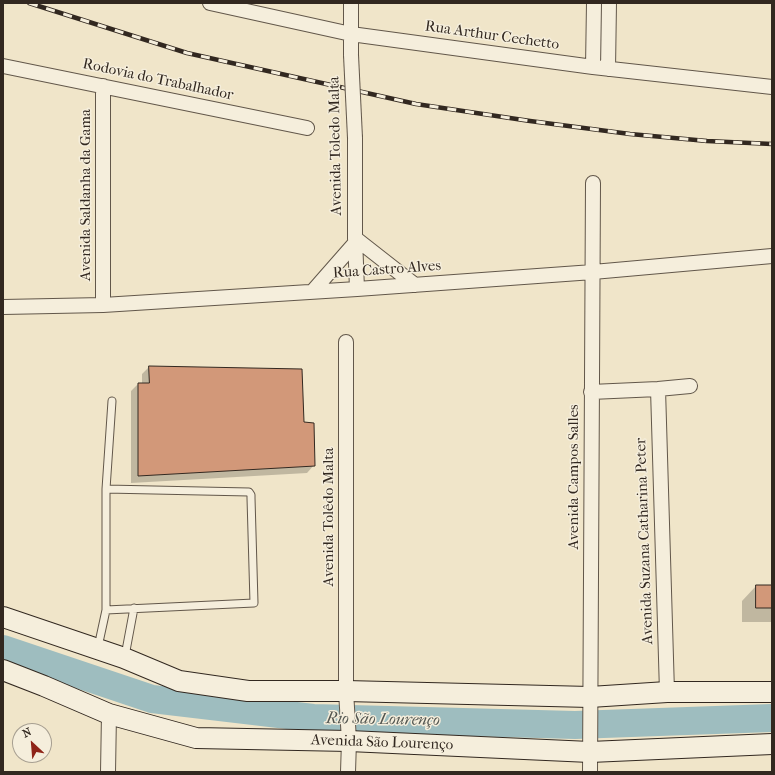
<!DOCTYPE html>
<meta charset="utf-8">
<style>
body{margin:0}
#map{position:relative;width:775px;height:775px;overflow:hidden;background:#f0e5c9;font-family:"IM FELL French Canon",serif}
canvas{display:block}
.frame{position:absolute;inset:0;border:4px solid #322820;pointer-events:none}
.north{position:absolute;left:12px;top:723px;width:40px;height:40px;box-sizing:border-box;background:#f5eedc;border:1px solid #a79f91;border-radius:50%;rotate:334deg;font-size:11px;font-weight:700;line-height:16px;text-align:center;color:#322820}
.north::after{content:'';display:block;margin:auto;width:14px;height:18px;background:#8f2418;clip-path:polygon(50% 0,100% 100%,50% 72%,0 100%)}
</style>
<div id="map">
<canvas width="775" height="775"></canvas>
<div class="frame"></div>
<div class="north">N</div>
</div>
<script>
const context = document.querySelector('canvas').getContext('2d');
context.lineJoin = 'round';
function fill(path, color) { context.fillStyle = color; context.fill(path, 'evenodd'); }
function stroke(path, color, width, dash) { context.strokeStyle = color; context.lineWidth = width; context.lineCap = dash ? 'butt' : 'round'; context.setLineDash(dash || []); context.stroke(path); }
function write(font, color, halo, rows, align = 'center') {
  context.font = font + ' "IM FELL French Canon",serif'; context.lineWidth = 3; context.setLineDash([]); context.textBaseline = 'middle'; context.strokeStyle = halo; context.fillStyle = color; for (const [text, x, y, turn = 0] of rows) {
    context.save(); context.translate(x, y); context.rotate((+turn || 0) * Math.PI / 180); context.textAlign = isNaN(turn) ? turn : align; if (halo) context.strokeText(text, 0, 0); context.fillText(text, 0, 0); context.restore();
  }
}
fill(new Path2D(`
 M149 367 303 423 314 465 307 473 131 483V391L138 384H142V374Z
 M756 586H772V622H742V601Z`), '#0003');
stroke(new Path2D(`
 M3 649 152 699 313 718 575 725 772 718`), '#9ebdbf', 28);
const building = new Path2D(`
 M149 366 302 369 304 422 314 423 315 466 138 476V383H149Z
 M756 585H772V608H756Z`);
fill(building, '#d29879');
stroke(building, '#322820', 1);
const lane = new Path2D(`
 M106 610 254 603 251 498V495L249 492 106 489
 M98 647 106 610V489L112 401
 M125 656 134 608`);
const street = new Path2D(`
 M210 3 351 34 593 67 772 87
 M351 55V3
 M3 66 307 128
 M593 67 594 3
 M608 69 609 3
 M103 86V305
 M355 138V238L357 289
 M355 238 415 285
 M312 292 355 243
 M3 307 103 305 357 289 593 272 772 256
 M346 342V691L349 741 348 772
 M658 389 667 692
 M591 392 658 389 690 386
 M108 772 109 714
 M590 772 593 183`);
const secondary = new Path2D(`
 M3 617 124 658 179 681 248 691H346L590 697 667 692H772
 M3 670 44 686 109 714 196 738 349 741 590 752 772 744`);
stroke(lane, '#62574a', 9);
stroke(street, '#62574a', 16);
stroke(secondary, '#322820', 22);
stroke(lane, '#f5eedc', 7);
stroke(street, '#f5eedc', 14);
stroke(secondary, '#f5eedc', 20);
const rail = new Path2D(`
 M29 3 187 53 416 104 530 121 630 134 707 141 772 144`);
stroke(rail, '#322820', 4.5);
stroke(rail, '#f5eedc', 3, [9]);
const streetBridge = new Path2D(`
 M351 55 355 138`);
stroke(streetBridge, '#62574a', 16, []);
stroke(streetBridge, '#f5eedc', 14);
write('15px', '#322820', '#f5eedc', [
 ["Rua Arthur Cechetto",492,36,8],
 ["Rodovia do Trabalhador",158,80,12],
 ["Avenida Toledo Malta",336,146,-91],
 ["Avenida Saldanha da Gama",86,195,-90],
 ["Rua Castro Alves",387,270,-4],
 ["Avenida Campos Salles",574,477,-90],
 ["Avenida Tolêdo Malta",329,517,-90],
 ["Avenida Suzana Catharina Peter",645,541,-92],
 ["Avenida São Lourenço",382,743,2]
]);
write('italic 16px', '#525550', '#f5eedc', [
 ["Rio São Lourenço",383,720,1]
]);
</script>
